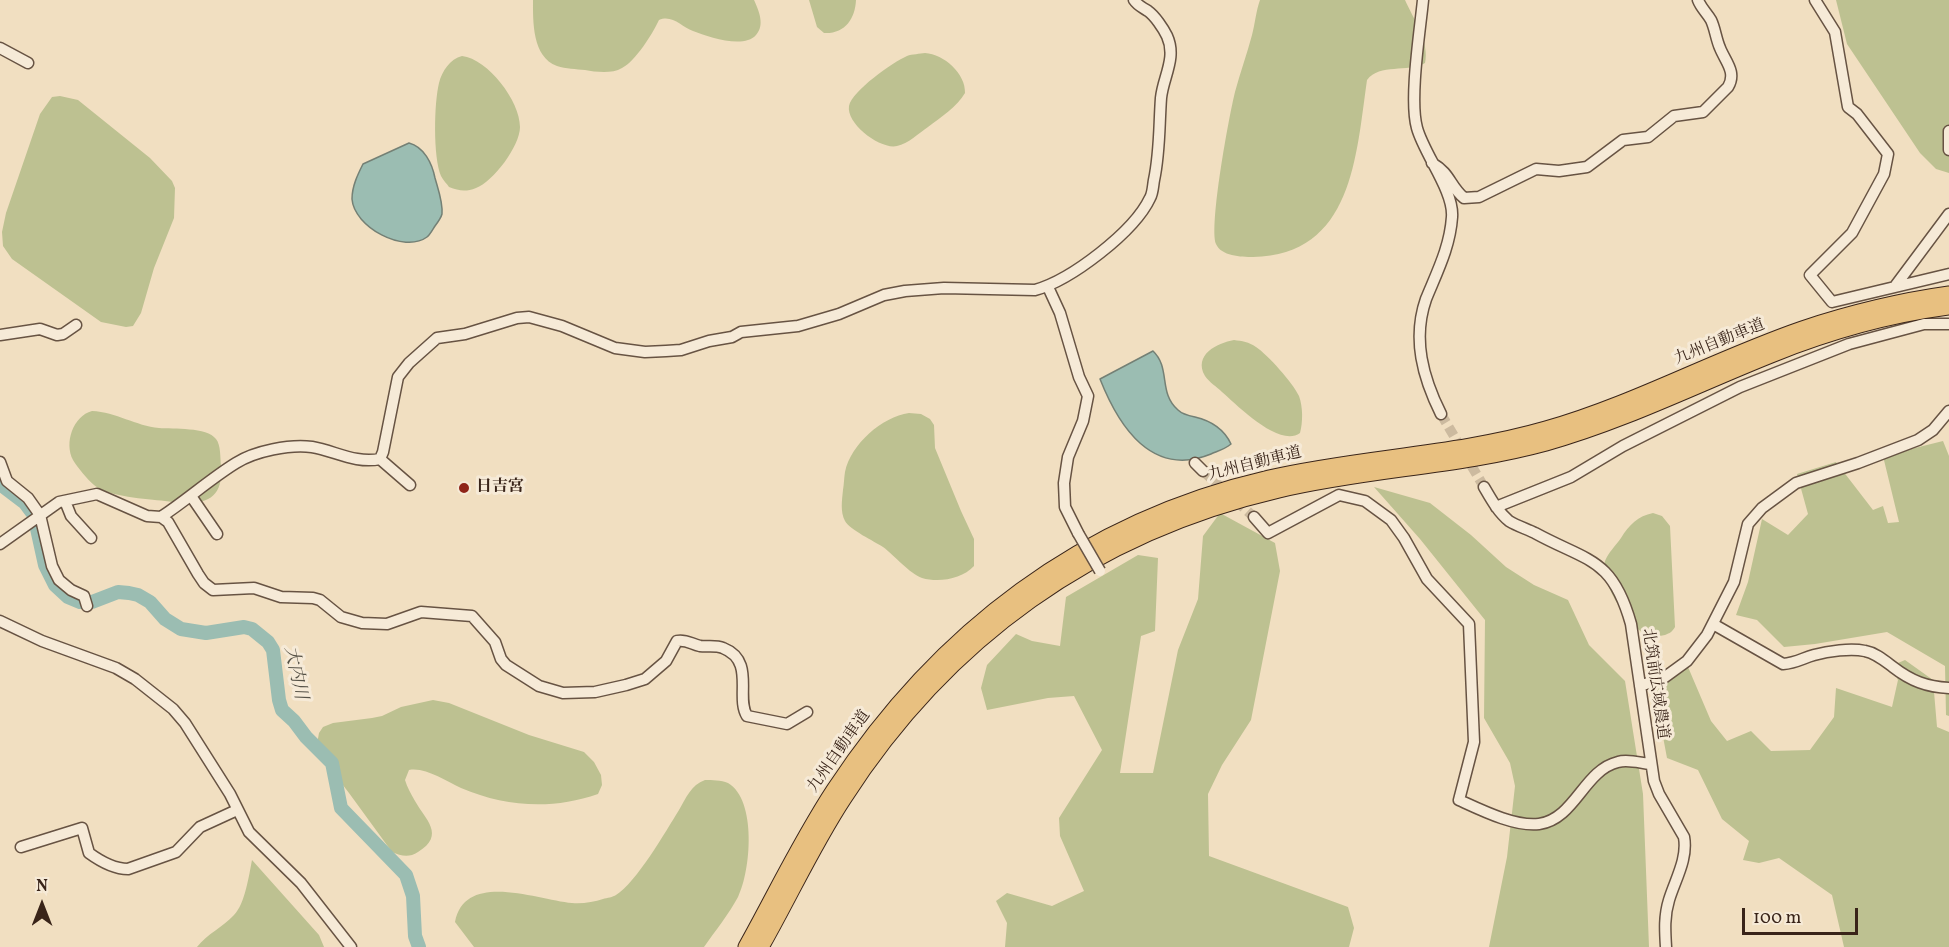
<!DOCTYPE html>
<meta charset="utf-8">
<style>
body{margin:0}
#map{position:relative;width:1949px;height:947px;overflow:hidden;background:#f1dfc1;font-family:Vollkorn,serif}
canvas{display:block}
.north{position:absolute;left:12px;top:875px;width:60px;height:60px;-webkit-text-stroke:4px #f6ead7;paint-order:stroke;rotate:0deg;font-size:16px;font-weight:700;line-height:24px;text-align:center;color:#392419}
.north::after{content:'';display:block;margin:auto;width:21px;height:27px;background:#392419;clip-path:polygon(50% 0,100% 100%,50% 72%,0 100%)}
.scale{position:absolute;left:1742px;top:908px;width:116px;height:27px;box-sizing:border-box;border:3px solid #392419;border-top:0;padding-left:8px;font-size:18px;line-height:21px;white-space:nowrap;color:#392419;-webkit-text-stroke:4px #f6ead7;paint-order:stroke}
</style>
<div id="map">
<canvas width="1949" height="947"></canvas>
<div class="north">N</div>
<div class="scale">100 m</div>
</div>
<script>
const context = document.querySelector('canvas').getContext('2d');
context.lineJoin = 'round';
function fill(path, color) { context.fillStyle = color; context.fill(path, 'evenodd'); }
function stroke(path, color, width, dash) { context.strokeStyle = color; context.lineWidth = width; context.lineCap = dash ? 'butt' : 'round'; context.setLineDash(dash || []); context.stroke(path); }
function write(font, color, halo, rows, align = 'center') {
  context.font = font + ' Vollkorn,"Noto Serif JP",serif'; context.lineWidth = 6; context.setLineDash([]); context.textBaseline = 'middle'; context.strokeStyle = halo; context.fillStyle = color; for (const [text, x, y, turn = 0] of rows) {
    context.save(); context.translate(x, y); context.rotate((+turn || 0) * Math.PI / 180); context.textAlign = isNaN(turn) ? turn : align; if (halo) context.strokeText(text, 0, 0); context.fillText(text, 0, 0); context.restore();
  }
}
fill(new Path2D(`
 M533 0H754C759 11 765 25 756 35 744 49 708 37 693 31 682 27 672 14 659 20 653 33 635 62 622 68 612 74 596 72 585 70 576 69 566 69 557 66 532 57 533 21 533 0Z
 M809 0H856C855 19 845 34 824 33L817 27Z
 M1260 0H1405C1413 18 1430 43 1425 63 1407 73 1380 63 1367 80 1356 156 1353 255 1253 257 1241 257 1221 256 1216 244 1209 225 1229 116 1235 92 1240 73 1247 54 1252 35 1255 24 1256 11 1260 0Z
 M1836 0H1949V173L1936 169 1920 153 1847 44Z
 M925 53C944 54 966 74 965 93 957 107 941 117 928 127 919 133 908 144 897 146 881 150 846 124 849 106 852 91 893 62 907 56 912 54 920 54 925 53Z
 M462 56C488 59 520 101 520 127 520 146 493 182 476 188 466 192 459 191 449 187 447 184 443 180 441 176 433 157 434 103 439 83 442 71 450 59 462 56Z
 M60 96 78 100 150 158 172 181 175 188 174 218 154 268 141 313 133 326 126 327 101 322 12 259 3 246 2 232 6 213 40 114 52 97Z
 M1234 340C1242 341 1249 342 1256 347 1268 355 1293 383 1299 396 1303 407 1303 422 1300 433 1279 448 1237 405 1222 392 1217 387 1209 382 1205 376 1193 355 1217 343 1234 340Z
 M92 411C116 412 136 426 159 428 173 429 207 427 216 439 221 445 220 458 221 466 224 506 197 505 165 501 146 499 109 497 94 485 87 479 78 468 73 460 64 443 73 416 92 411Z
 M909 413 921 414 930 419 934 425 935 448 961 511 974 539V566C962 579 939 583 922 578 910 574 894 555 883 547 874 541 850 530 845 521 840 512 842 500 843 490 844 484 844 478 845 472 851 444 882 417 909 413Z
 M1943 441 1949 456V716L1946 715 1945 666 1887 632 1815 644 1784 647 1757 620 1736 615 1748 582 1762 519 1788 535 1808 514 1797 474 1836 462 1873 510 1883 506 1888 523 1899 522 1883 456Z
 M1374 487 1430 503 1471 535 1506 567 1534 585 1568 600 1589 645 1625 681 1643 794 1649 947H1489L1507 857 1515 786 1510 763 1484 718 1485 620 1420 539Z
 M1220 513 1275 543 1280 571 1251 720 1222 765 1208 794 1209 856 1348 907 1354 928 1349 947H1005L1007 923 996 901 1007 893 1052 906 1084 891 1060 836 1059 818 1102 750 1074 696 1048 698 987 710 981 688 987 665 1016 634 1032 641 1060 646 1066 597 1138 555 1158 558 1155 631 1141 636 1120 773H1153L1178 650 1198 599 1203 536Z
 M1653 513 1662 516 1670 526 1675 627C1672 632 1670 633 1665 635 1657 637 1649 636 1642 632 1626 622 1599 580 1605 561 1608 553 1616 545 1621 538 1629 525 1638 516 1653 513Z
 M1905 660 1933 680 1937 727 1949 732V947H1844L1832 895 1779 858 1759 863 1743 860 1749 841 1722 819 1698 770 1667 758 1652 678 1688 667 1711 721 1727 741 1751 731 1771 751 1810 750 1834 717 1836 688 1892 707 1898 680 1891 666Z
 M433 700 449 703 529 735 584 752 594 762 601 775 602 785 598 794C552 810 506 807 461 788 445 781 426 767 409 770L405 780C407 787 411 794 415 801 425 819 446 835 418 852 409 858 401 856 392 852L349 793 319 754 317 744 319 733 323 727 333 723 372 718 382 716 401 707Z
 M705 780C712 780 721 780 728 783 757 800 751 871 738 897 729 914 715 931 704 947H474L455 922C465 870 538 900 572 903 582 904 594 902 603 899 607 898 613 897 616 895 636 883 666 831 679 810 686 798 691 785 705 780Z
 M252 860 319 935 324 947H197C207 934 223 927 234 915 245 904 249 875 252 860Z`), '#bdc191');
const water = new Path2D(`
 M409 143C424 147 432 163 435 178 438 189 443 202 442 214 441 218 438 222 435 226 433 229 430 235 427 237 404 254 354 227 352 199 352 186 358 174 363 164Z
 M1153 351C1171 368 1158 393 1178 410 1182 414 1190 416 1195 417 1212 421 1224 429 1231 444 1225 449 1218 451 1211 454 1152 478 1119 427 1100 379Z`);
fill(water, '#9bbdb2');
stroke(water, '#748075', 1.5);
stroke(new Path2D(`
 M0 484 25 503 34 515 45 565 55 585 68 597 80 602H92L118 592 129 593 138 595 150 602 165 619 181 629 206 633 244 627 252 629 268 642 273 650 279 700 282 710 294 721 306 737 332 763 341 808 406 875 413 896 415 936 419 947`), '#9bbdb2', 14);
stroke(new Path2D(`
 M1441 414 1484 487
 M1203 471 1254 517`), '#ccba9f', 10, [10, 5]);
const minor = new Path2D(`
 M1423 0C1420 31 1409 100 1417 128 1424 154 1454 191 1452 217 1450 247 1437 272 1426 299 1412 339 1423 378 1441 414
 M1815 0 1835 32 1848 107 1857 114 1888 154 1884 174 1852 233 1810 275 1832 302 1949 274
 M0 48 28 63
 M1949 131V150
 M1432 163C1451 174 1449 185 1464 198L1479 197 1536 169 1559 171 1587 167 1623 140 1648 137 1674 116 1703 112 1728 87C1737 72 1725 61 1720 48 1716 39 1715 28 1711 20 1707 13 1701 8 1698 0
 M1896 285 1949 214
 M1048 287 1060 313 1079 377 1088 396 1083 421 1068 457 1064 483 1065 507 1078 533
 M0 335 40 329 57 335 63 334 76 325
 M380 459 383 452 398 377 409 363 437 338 465 334 517 318 529 317 562 326 615 348 645 352 666 351 681 350 709 341 732 337 741 332 798 326 839 314 884 295 905 291 944 288 1035 290C1071 280 1134 232 1150 198 1153 193 1153 185 1154 180 1160 152 1159 126 1161 98 1163 77 1177 58 1167 36 1163 28 1155 16 1148 11 1142 7 1138 6 1134 0
 M380 459 410 485
 M0 462 7 481 28 498 40 515 52 566 59 580 71 590 84 596 87 606
 M1195 463 1203 471
 M1484 487C1491 499 1498 512 1509 521 1517 526 1527 529 1535 533 1588 562 1612 557 1631 624L1654 781 1659 794 1684 837C1688 859 1675 880 1669 900 1664 916 1665 931 1666 947
 M191 496 217 534
 M65 501 71 516 91 538
 M1496 507 1571 477 1623 446 1740 387 1849 344 1924 324H1949
 M161 517C187 500 210 479 236 463 255 451 290 444 312 447 335 451 356 464 380 459
 M1254 517 1268 533 1339 495 1365 501 1391 520 1404 538 1427 579 1469 624 1474 742 1459 800C1481 810 1515 827 1539 824 1575 819 1584 770 1618 762 1628 759 1640 763 1650 764
 M0 544 59 502 97 494 147 516 161 517 168 522 198 574 204 583 213 590 254 588 281 597 313 598 320 600 341 617 362 623 387 624 421 612 472 616 495 642 501 659 506 665 539 686 563 693 595 692 626 685 645 679 666 661 677 641C686 639 691 644 700 646 707 647 716 645 723 648 756 661 735 697 747 716L787 724 807 712
 M0 621 42 641 116 668 135 679 173 709 185 723 230 794 249 832 301 883 351 947
 M1713 624 1783 664C1796 663 1803 658 1814 655 1828 651 1851 648 1865 651 1876 653 1885 661 1893 667 1911 681 1927 687 1949 688
 M1640 686 1665 677 1687 661 1707 635 1734 582 1748 524 1762 508 1796 483 1858 463 1918 440 1933 430 1949 411
 M21 847 82 828 89 853C100 861 114 869 128 869L176 852 200 827 237 810`);
const highway = new Path2D(`
 M746 947C775 895 801 840 834 790 938 631 1083 521 1269 478 1360 457 1456 455 1546 429 1634 404 1715 359 1802 329 1850 313 1899 301 1949 294
 M761 947C789 898 813 845 844 798 947 638 1094 533 1279 490 1367 469 1458 467 1546 443 1624 421 1696 385 1771 355 1828 332 1888 315 1949 307`);
stroke(minor, '#675343', 13);
stroke(highway, '#392419', 17);
stroke(minor, '#f6ead7', 10);
stroke(highway, '#e8c080', 15);
const minorBridge = new Path2D(`
 M1078 533 1100 571`);
stroke(minorBridge, '#675343', 13, []);
stroke(minorBridge, '#f6ead7', 10);
for (const [x, y, r, color] of [
 [464,488,6,"#8f2418"]
]) { const dot = new Path2D(); dot.arc(x, y, r, 0, 2 * Math.PI); context.fillStyle = color; context.fill(dot); stroke(dot, '#f6ead7', 2); }
write('16px', '#392419', '#f6ead7', [
 ["九州自動車道",1720,343,-22],
 ["九州自動車道",1255,465,-14],
 ["北筑前広域農道",1654,684,82],
 ["九州自動車道",840,752,-55]
]);
write('bold 16px', '#392419', '#f6ead7', [
 ["日吉宮",476,488]
], 'left');
write('italic 18px', '#565247', '#f6ead7', [
 ["大内川",294,673,78]
]);
</script>
